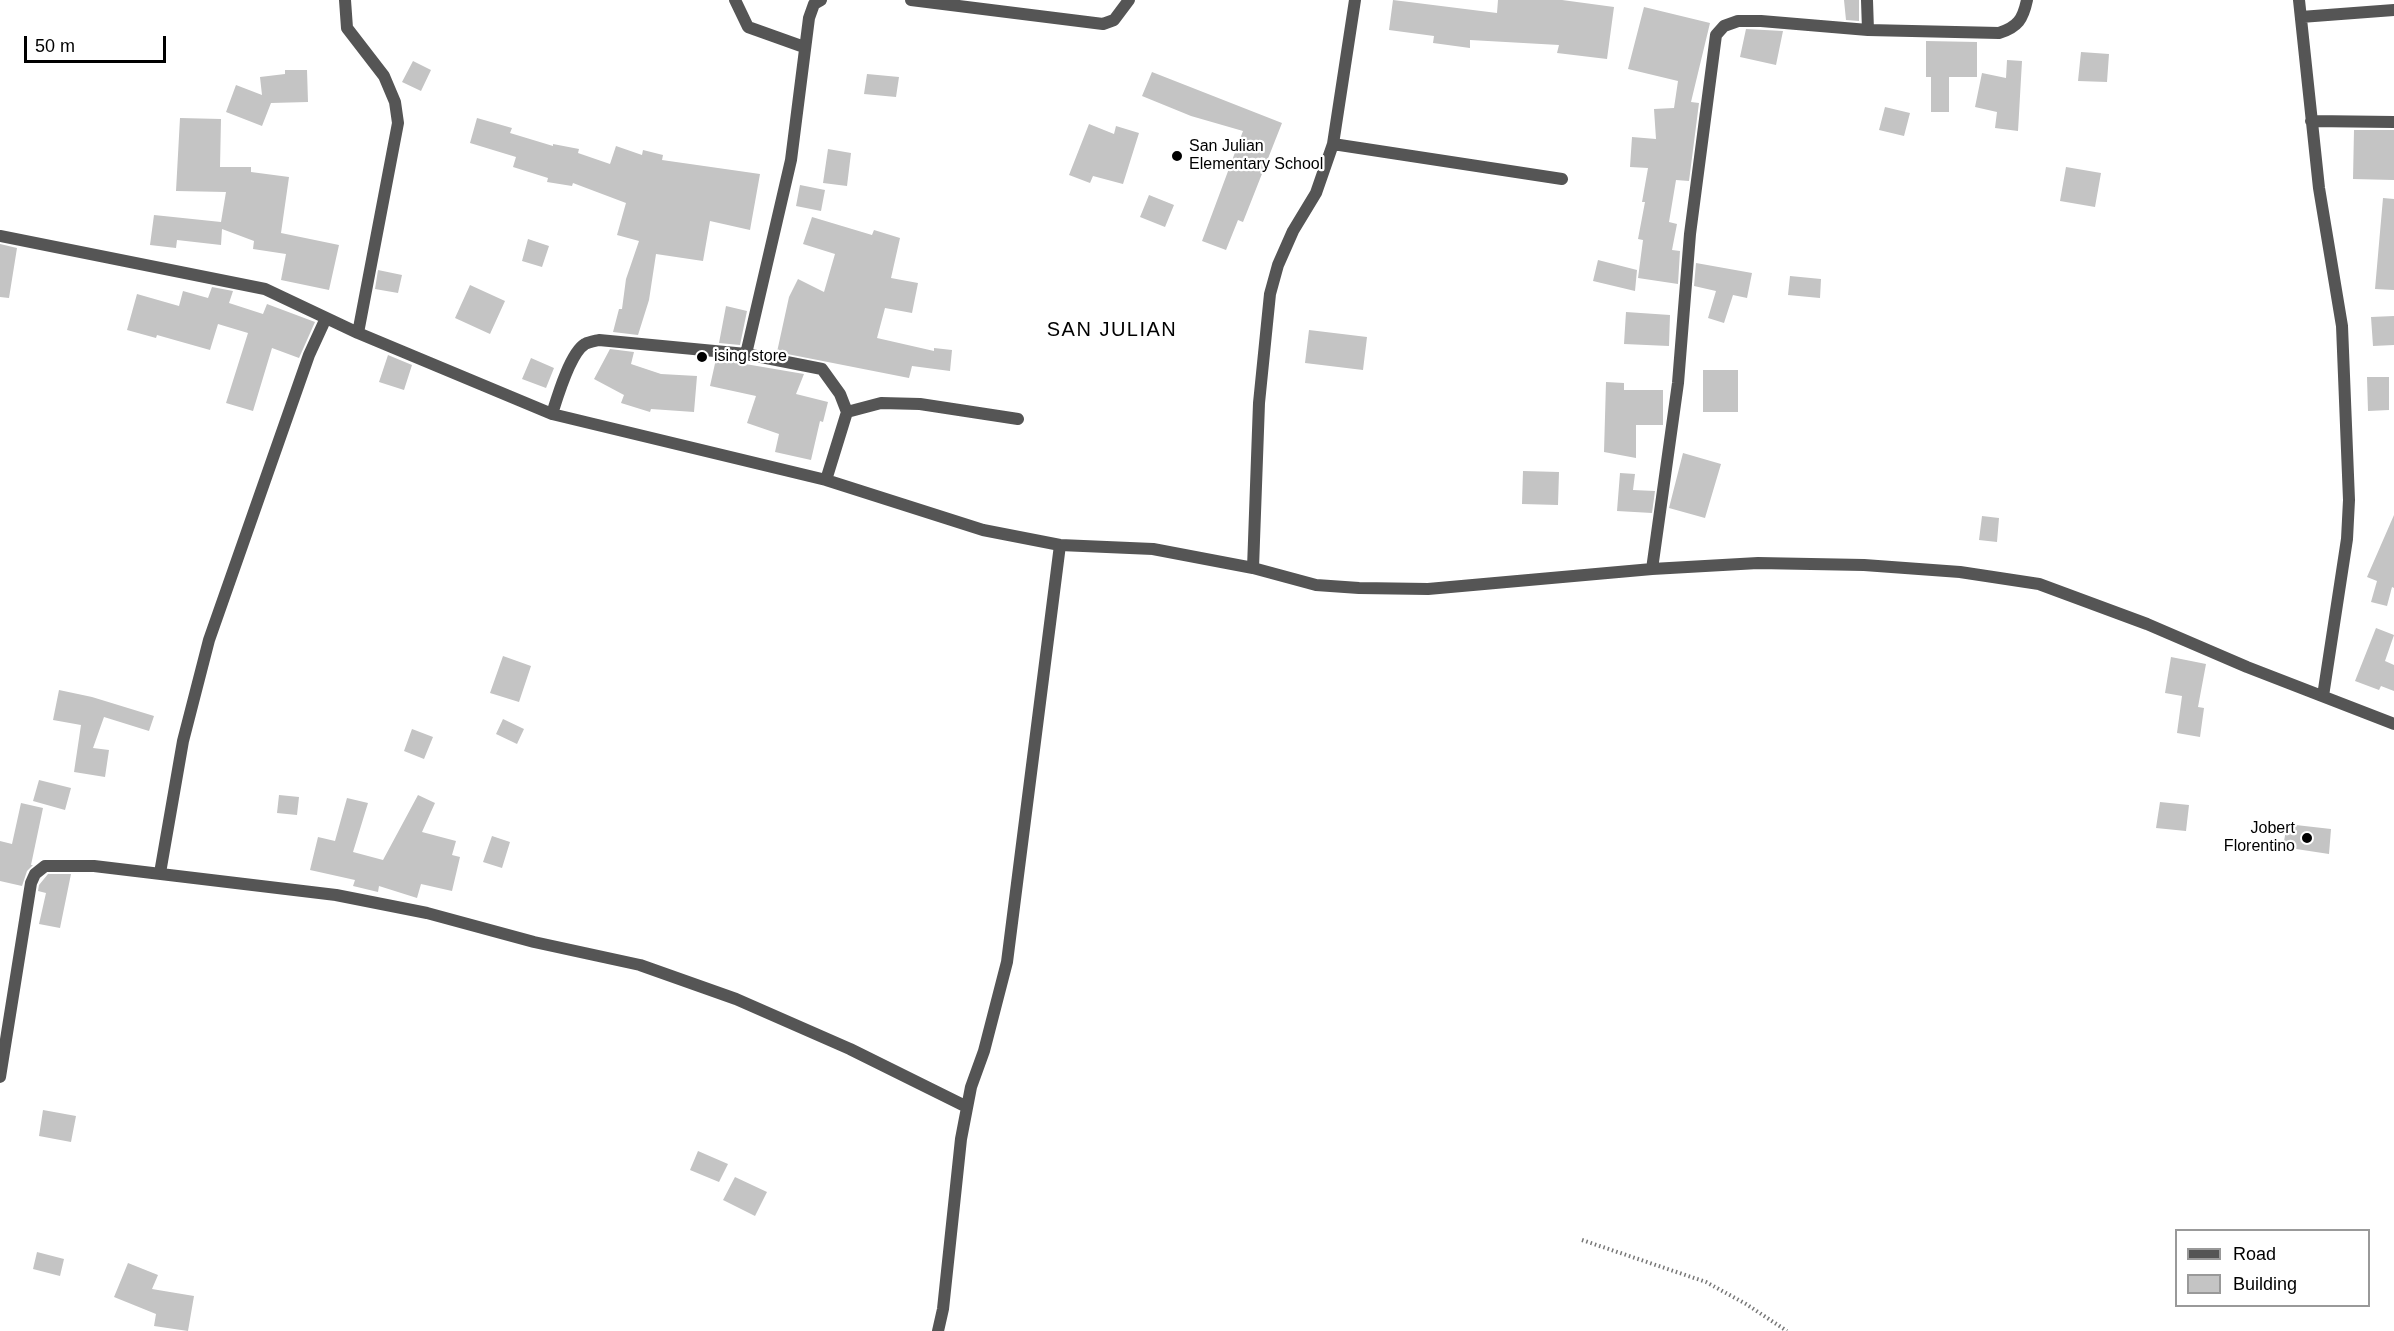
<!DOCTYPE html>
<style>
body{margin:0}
#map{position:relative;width:2394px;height:1331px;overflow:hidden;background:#fff;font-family:Helvetica,sans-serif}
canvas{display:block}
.legend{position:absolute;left:2175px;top:1229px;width:195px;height:78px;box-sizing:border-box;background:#fff;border:2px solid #999;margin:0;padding:8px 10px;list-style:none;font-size:18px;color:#000}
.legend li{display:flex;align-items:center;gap:12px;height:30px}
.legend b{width:30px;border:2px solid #999}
.scale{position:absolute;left:24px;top:36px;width:142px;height:27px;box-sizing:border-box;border:3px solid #000;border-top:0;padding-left:8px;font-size:18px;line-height:21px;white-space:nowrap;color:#000;-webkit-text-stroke:4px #fff;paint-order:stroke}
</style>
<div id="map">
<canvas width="2394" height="1331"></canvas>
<ul class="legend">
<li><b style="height:8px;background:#555"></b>Road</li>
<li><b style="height:16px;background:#c4c4c4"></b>Building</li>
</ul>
<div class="scale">50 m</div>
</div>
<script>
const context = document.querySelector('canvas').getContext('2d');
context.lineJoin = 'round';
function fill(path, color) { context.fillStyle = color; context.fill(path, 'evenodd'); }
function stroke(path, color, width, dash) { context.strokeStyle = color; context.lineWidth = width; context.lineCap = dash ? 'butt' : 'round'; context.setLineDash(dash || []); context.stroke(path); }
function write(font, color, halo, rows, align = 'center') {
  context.font = font + ' Helvetica,sans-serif'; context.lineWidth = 4.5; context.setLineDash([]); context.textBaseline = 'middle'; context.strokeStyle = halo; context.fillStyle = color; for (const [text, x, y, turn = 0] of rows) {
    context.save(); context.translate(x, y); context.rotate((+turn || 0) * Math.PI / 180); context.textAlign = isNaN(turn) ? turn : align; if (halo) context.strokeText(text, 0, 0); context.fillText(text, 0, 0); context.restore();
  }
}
fill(new Path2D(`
 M1393 0 1497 13 1498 0H1562L1614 7 1607 59 1557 53 1559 45 1470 40V48L1433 43 1434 36 1389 30Z
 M1844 0H1859V21L1846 20Z
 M1644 7 1710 23 1691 102 1699 103 1689 181 1676 180 1669 222 1677 224 1672 250 1680 251 1678 284 1638 278 1643 240 1638 239 1645 202H1642L1648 168 1630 167 1632 137 1656 139 1654 109 1674 108 1678 81 1628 69Z
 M1746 29 1783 31 1776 65 1740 57Z
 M1926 41 1977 42V77H1949V112H1931V77H1926Z
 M2081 52 2109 54 2107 82 2078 81Z
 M2007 60 2022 61 2018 131 1995 128 1997 112 1975 107 1982 73 2006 78Z
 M413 61 431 70 421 91 402 82Z
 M285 70H307L308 102 271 103 262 126 226 112 236 85 262 95 260 77 285 74Z
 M1152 72 1282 123 1243 222 1238 220 1226 250 1202 241 1243 131 1191 116 1142 96Z
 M867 74 899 77 896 97 864 94Z
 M1885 107 1910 113 1904 136 1879 130Z
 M180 118 221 119 220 167H251V172L289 177 281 233 339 245 329 290 281 280 286 254 253 249 254 241 222 229 221 245 177 240 176 248 150 245 154 215 221 222 226 192 176 191Z
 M477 118 512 128 510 133 553 146V144L579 149 578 153 610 164 616 146 642 155 643 150 663 155 662 160 760 174 750 230 710 221 703 261 656 254 649 300 638 335 613 332 619 309H622L626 279 639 241 617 235 626 203 573 183 572 186 547 182 548 178 513 167 516 157 470 143Z
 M1089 124 1114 134 1116 126 1139 133 1123 184 1093 176 1090 183 1069 175Z
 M2354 130H2394V180L2353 179Z
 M828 149 851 153 847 186 823 183Z
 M2066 167 2101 173 2095 207 2060 201Z
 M800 185 825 190 821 211 796 206Z
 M1149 195 1174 205 1165 227 1140 217Z
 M2383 198 2394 199V290L2375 289Z
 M812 217 872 235 874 230 900 238 891 278 918 283 912 313 885 308 877 338 934 351V348L952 350 950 371 912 366 909 378 777 352 789 297 798 279 824 292 835 254 803 244Z
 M528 239 549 246 542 267 522 261Z
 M0 244 17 248 9 298 0 297Z
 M1598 260 1637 270 1635 291 1593 281Z
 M1696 263 1752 273 1747 298 1733 295 1724 323 1708 318 1716 291 1694 286Z
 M378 270 402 275 398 293 375 289Z
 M1790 276 1821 279 1820 298 1788 295Z
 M470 285 505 301 490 334 455 318Z
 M212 287 233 291 229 303 263 314 267 304 315 322 299 358 272 348 253 411 226 403 248 333 218 324 210 350 157 335 156 338 127 330 137 294 179 306 183 291 208 298Z
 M726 306 747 311 740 345 719 343Z
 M1626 312 1670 315 1669 346 1624 344Z
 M2394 316V345L2373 346 2371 317Z
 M1309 330 1367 337 1363 370 1305 363Z
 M610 349 634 352 631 364 661 374 697 376 694 412 651 409 650 412 621 403 624 395 594 379Z
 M388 355 412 365 404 390 379 382Z
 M531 358 554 368 546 388 522 379Z
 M716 359 804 374 796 394 828 402 823 422 820 421 811 460 775 452 779 434 747 423 756 396 710 386Z
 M1703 370H1738V412H1703Z
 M2367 377H2389V410L2368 411Z
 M1606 382 1624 383V390H1663V425H1636V458L1604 452Z
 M1683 453 1721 464 1705 518 1669 508Z
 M1523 471 1559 472 1558 505 1522 504Z
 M1620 473 1635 474 1633 490 1655 491 1652 513 1617 511Z
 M2394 515V588L2392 587 2387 606 2371 602 2377 581 2367 577Z
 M1982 516 1999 518 1997 542 1979 540Z
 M2376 628 2394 635 2385 661 2394 665V691L2381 686 2379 690 2355 681Z
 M503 656 531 666 519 702 490 693Z
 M2171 657 2206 664 2198 707 2204 708 2200 737 2177 733 2182 696 2165 693Z
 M59 690 92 697 154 716 149 731 104 717 93 748 109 750 105 777 74 772 81 725 53 720Z
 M503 719 524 729 517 744 496 734Z
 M412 729 433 737 424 759 404 751Z
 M39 780 71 788 65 810 33 801Z
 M279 795 299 797 297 815 277 813Z
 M418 795 435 803 422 832 456 841 452 855 460 857 452 891 421 884 417 898 379 886 378 892 353 886 355 880 310 870 318 837 335 841 347 798 368 803 353 852 383 860Z
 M2160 802 2189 805 2186 831 2156 828Z
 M21 803 43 808 31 865H33L27 871 22 886 0 881V841L12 844Z
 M2287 824 2331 829 2329 854 2283 847Z
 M492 836 510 842 502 868 483 862Z
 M48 874H71L60 928 39 924 46 893 38 891 39 885Z
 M43 1110 76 1116 71 1142 39 1136Z
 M698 1151 728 1164 719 1182 690 1170Z
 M735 1177 767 1192 755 1216 723 1200Z
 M37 1252 64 1259 60 1276 33 1269Z
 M128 1263 158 1275 152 1289 194 1296 188 1331 154 1326 156 1314 114 1297Z`), '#c4c4c4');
stroke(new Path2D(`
 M1582 1240 1706 1282 1746 1304 1787 1331`), '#777', 4, [1.5, 3]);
stroke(new Path2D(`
 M345 0 347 28 384 76 395 102 398 123 358 333
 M735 0 748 27 804 47
 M911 0 1103 24 1114 20 1129 0
 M1867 0 1868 30
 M2299 0 2319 188 2342 326 2349 500 2347 539 2323 696
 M2301 17 2394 10
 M2311 121 2394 122
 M1333 144 1562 179
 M0 236 265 289 358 333 552 414 826 480 983 530 1060 545 1153 549 1253 568 1316 585 1359 588 1428 589 1652 569 1758 563 1864 565 1960 572 2039 584 2147 624 2247 667 2394 724
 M746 354 822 369 840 394 847 412 826 480
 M847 412 881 403 920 404 1018 419
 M552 414C557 398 570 353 585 344 589 342 595 341 599 340L746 354 791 160 809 18 814 4 821 0
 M1253 568 1259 403 1270 294 1278 265 1293 231 1316 193 1333 144 1355 0
 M1652 569 1678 383 1690 234 1716 35 1724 26 1738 21H1761L1868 30 1999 33C2018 27 2023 19 2027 0
 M160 873 183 741 209 640 309 355 326 318
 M0 1077 31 883 35 874 45 866H94L336 895 427 913 534 942 640 965 736 999 850 1049 967 1107
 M938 1331 943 1309 961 1139 971 1087 984 1051 1007 962 1060 545`), '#555', 12);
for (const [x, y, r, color] of [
 [1177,156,6,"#000"],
 [702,357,6,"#000"],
 [2307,838,6,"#000"]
]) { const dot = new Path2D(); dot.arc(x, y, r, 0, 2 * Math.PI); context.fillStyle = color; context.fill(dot); stroke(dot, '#fff', 2); }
write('16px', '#000', '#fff', [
 ["San Julian",1189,147],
 ["Elementary School",1189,165],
 ["ising store",714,357],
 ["Jobert",2295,829,"right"],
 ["Florentino",2295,847,"right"]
], 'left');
context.letterSpacing = '1.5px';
write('20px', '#000', '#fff', [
 ["SAN JULIAN",1112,330]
]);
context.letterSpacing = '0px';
</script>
